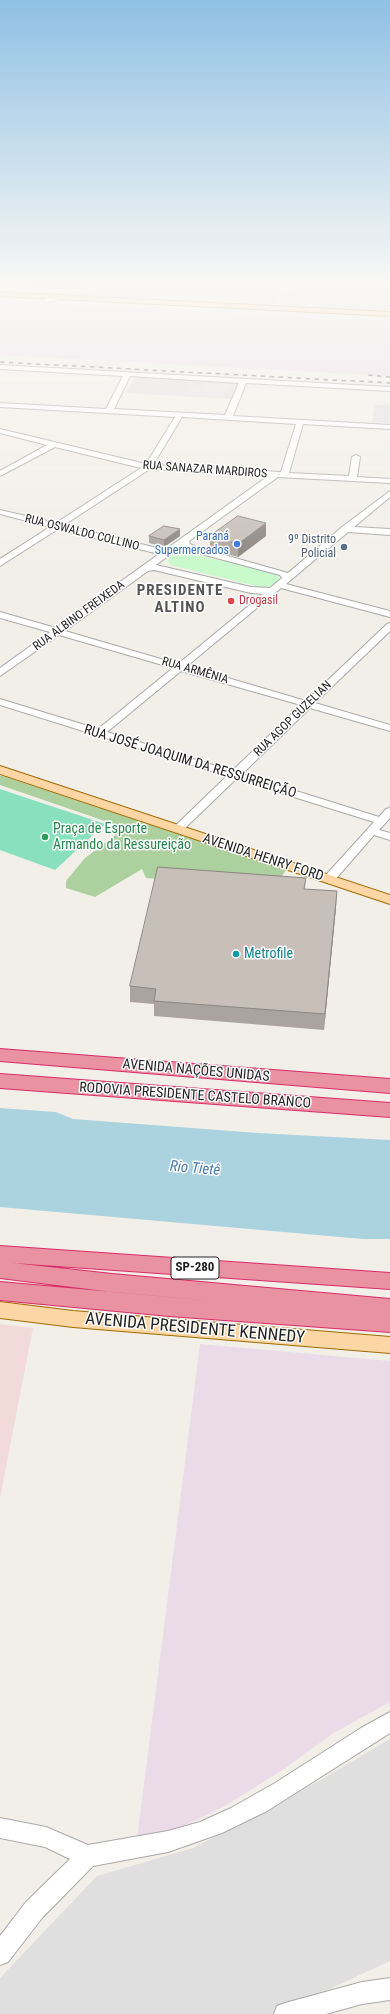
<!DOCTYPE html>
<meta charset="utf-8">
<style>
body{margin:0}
canvas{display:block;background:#f2efe9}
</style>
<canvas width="390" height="2014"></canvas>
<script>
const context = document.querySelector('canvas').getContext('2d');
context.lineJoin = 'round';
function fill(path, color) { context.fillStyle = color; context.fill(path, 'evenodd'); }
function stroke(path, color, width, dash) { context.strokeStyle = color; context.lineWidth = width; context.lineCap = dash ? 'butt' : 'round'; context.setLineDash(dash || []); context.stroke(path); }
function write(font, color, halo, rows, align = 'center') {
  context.font = font + ' "Roboto Condensed",sans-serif'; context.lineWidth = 3; context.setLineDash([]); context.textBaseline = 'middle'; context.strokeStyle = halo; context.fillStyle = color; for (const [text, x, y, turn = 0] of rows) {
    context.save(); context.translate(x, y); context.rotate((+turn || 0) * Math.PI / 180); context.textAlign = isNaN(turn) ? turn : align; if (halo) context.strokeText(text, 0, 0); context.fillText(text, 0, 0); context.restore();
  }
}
fill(new Path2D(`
 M101 286H283L276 304 95 295Z
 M293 286H385L390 288V311L286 306Z
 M135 377 236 382 238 383 232 399 125 393Z
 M375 405H390V423L372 422Z
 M390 1739V1961L308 1999 271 2014H0V1978L97 1876 193 1848 317 1782Z`), '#e0dfdf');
fill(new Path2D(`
 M0 1324 33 1328 0 1498Z`), '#f2dad9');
fill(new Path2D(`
 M0 301 390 321V376L0 355Z
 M200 1344 390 1361V1702L332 1734 284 1769 225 1806 175 1830 137 1839Z`), '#ebdbe8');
fill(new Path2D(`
 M0 295 390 317 0 297Z`), '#cdebb0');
fill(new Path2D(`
 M0 776H3L286 870 274 888 146 878 142 869 95 897 66 888V881L85 858 125 828 0 785Z`), '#add19e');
fill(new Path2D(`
 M184 552 279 575C278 586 269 587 260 587L171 565 168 561 170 556Z`), '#c8facc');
fill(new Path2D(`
 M0 789 105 824 55 870 0 850Z`), '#88e0be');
fill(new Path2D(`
 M206 382 231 384 225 398 186 396 189 388H205Z`), '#e2e2e2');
fill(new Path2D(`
 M0 1108 56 1112 73 1119 258 1133 390 1140V1239H363L0 1207Z`), '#aad3df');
const minor = new Path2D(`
 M57 295 60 297 59 300 45 302 42 300Z
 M0 365 390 387V391L246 383 233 416 390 425V429L303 424 289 473 349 476 352 457 356 455 360 457 357 477 390 479V483L278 477 189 541 190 544 196 547 288 573 342 527 390 491V497L354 527 390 529V535L348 532 286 584 390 611V617L281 588 187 666 306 701 387 624 390 623V631L315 703 390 725V731L310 708 242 774 379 817 386 809 390 808V818L379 830 390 833V840L374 835 333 882H325L323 879 325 876 374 822 236 779 182 831H174L172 829 174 827 227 776 0 705V699L98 729 173 668 59 635 0 676V668L50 632 0 618V612L56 628 159 554 58 529 0 566V559L50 527 0 514V510L56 523 141 468 55 447 0 476V471L47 445 0 433V429L146 464 175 417 0 407V403L106 409 123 376 0 369ZM130 376 239 383 225 415 114 409ZM182 417 296 424 281 472 153 465ZM150 469 268 476 165 550 64 525ZM182 546 190 551 280 575 282 578 270 588 251 587 156 565ZM154 570 251 593 263 594 178 664 65 631 148 571ZM181 671 301 705 232 771 107 732Z
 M390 1712V1733L267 1811 222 1833 168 1852 93 1866 42 1918 8 1962 0 1965V1936L26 1902 70 1859 45 1847 0 1838V1818L46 1827 88 1845 168 1831 200 1822 231 1808 275 1783 361 1728Z
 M390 1978V2000L362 2004 326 2014H274L277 2006 285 2003 362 1982Z`);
const major = new Path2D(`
 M0 292 390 312V316L0 296Z
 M0 766 390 895V904L0 774Z
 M0 1302 73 1311 390 1337V1353L73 1327 0 1318Z`);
const highway = new Path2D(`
 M0 1049 390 1079V1093L0 1061Z
 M0 1074 390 1103V1117L0 1088Z
 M0 1246 390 1273V1289L13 1263 112 1274 390 1299V1332L169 1316 0 1300V1282L249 1304 112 1292 0 1278Z`);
stroke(minor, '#a9a9a9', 2);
stroke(major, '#a06b00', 2);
stroke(highway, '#dc2a67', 2);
fill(minor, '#fff');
fill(major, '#fcd6a4');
fill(highway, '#e892a2');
stroke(new Path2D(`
 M0 362 390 383
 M368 375 390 377`), '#707070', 1.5, [4.5, 4.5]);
fill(new Path2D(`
 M2 286H80L77 290Z
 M180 529V536L164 547 149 543V536Z
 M210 536H266L238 557 210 549Z
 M305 889 336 907 324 1030 154 1016V1004L130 1002V986Z`), '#aba49e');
fill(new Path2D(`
 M77 286H80L77 290Z
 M266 523V536L238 557V544Z
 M180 529V536L164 547V540Z
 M337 891 336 907 324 1030 325 1014Z`), '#8b8681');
const building = new Path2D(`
 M238 516 266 523 238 544 210 536Z
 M164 526 180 529 164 540 149 536Z
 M158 867 306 878 304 889 337 891 325 1014 154 1001 156 989 130 986Z`);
fill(building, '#c7bfb8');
stroke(building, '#8b8681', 1);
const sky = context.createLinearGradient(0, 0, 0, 568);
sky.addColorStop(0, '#8fc0e4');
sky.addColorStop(0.5, '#f9f8f5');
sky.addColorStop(1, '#f9f8f500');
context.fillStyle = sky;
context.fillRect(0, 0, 390, 568);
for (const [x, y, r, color] of [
 [237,544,4,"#3f7fe0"],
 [344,547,4,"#5c6f8a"],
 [231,601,4,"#e0444e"],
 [45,837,4,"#2e9e5b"],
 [236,954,4,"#0f9aa8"]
]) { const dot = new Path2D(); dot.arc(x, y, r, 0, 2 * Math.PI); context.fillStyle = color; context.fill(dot); stroke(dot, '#fff', 1.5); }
write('12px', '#222', '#fff', [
 ["RUA SANAZAR MARDIROS",205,470,4],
 ["RUA OSWALDO COLLINO",82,533,14],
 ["RUA ALBINO FREIXEDA",79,616,-36],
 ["RUA ARMÊNIA",195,671,16],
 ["RUA AGOP GUZELIAN",293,719,-44]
]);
write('12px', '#366cbe', '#fff', [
 ["Paraná",229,537],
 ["Supermercados",229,551]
], 'right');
write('12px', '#4e5e75', '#fff', [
 ["9º Distrito",336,540],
 ["Policial",336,554]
], 'right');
write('12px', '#be3a42', '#fff', [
 ["Drogasil",239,601]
], 'left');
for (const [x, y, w] of [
 [195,1268,48]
]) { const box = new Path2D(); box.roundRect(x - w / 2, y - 11, w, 22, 3); context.fillStyle = '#fff'; context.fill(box); stroke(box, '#222', 1); }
write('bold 13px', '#222', null, [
 ["SP-280",195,1268]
]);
write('14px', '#222', '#fff', [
 ["RUA JOSÉ JOAQUIM DA RESSURREIÇÃO",190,762,17],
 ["AVENIDA HENRY FORD",263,858,18],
 ["AVENIDA NAÇÕES UNIDAS",196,1071,5],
 ["RODOVIA PRESIDENTE CASTELO BRANCO",195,1096,4]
]);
write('14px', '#27864d', '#fff', [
 ["Praça de Esporte",53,829],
 ["Armando da Ressureição",53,845]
], 'left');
write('14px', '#0d838f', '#fff', [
 ["Metrofile",244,954]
], 'left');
context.letterSpacing = '1px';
write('bold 15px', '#555', '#fff', [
 ["PRESIDENTE",180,591],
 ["ALTINO",180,608]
]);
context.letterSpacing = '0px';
write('italic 15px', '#4a7aab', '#fff', [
 ["Rio Tietê",195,1169,5]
]);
write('17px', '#222', '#fff', [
 ["AVENIDA PRESIDENTE KENNEDY",195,1329,5]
]);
</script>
